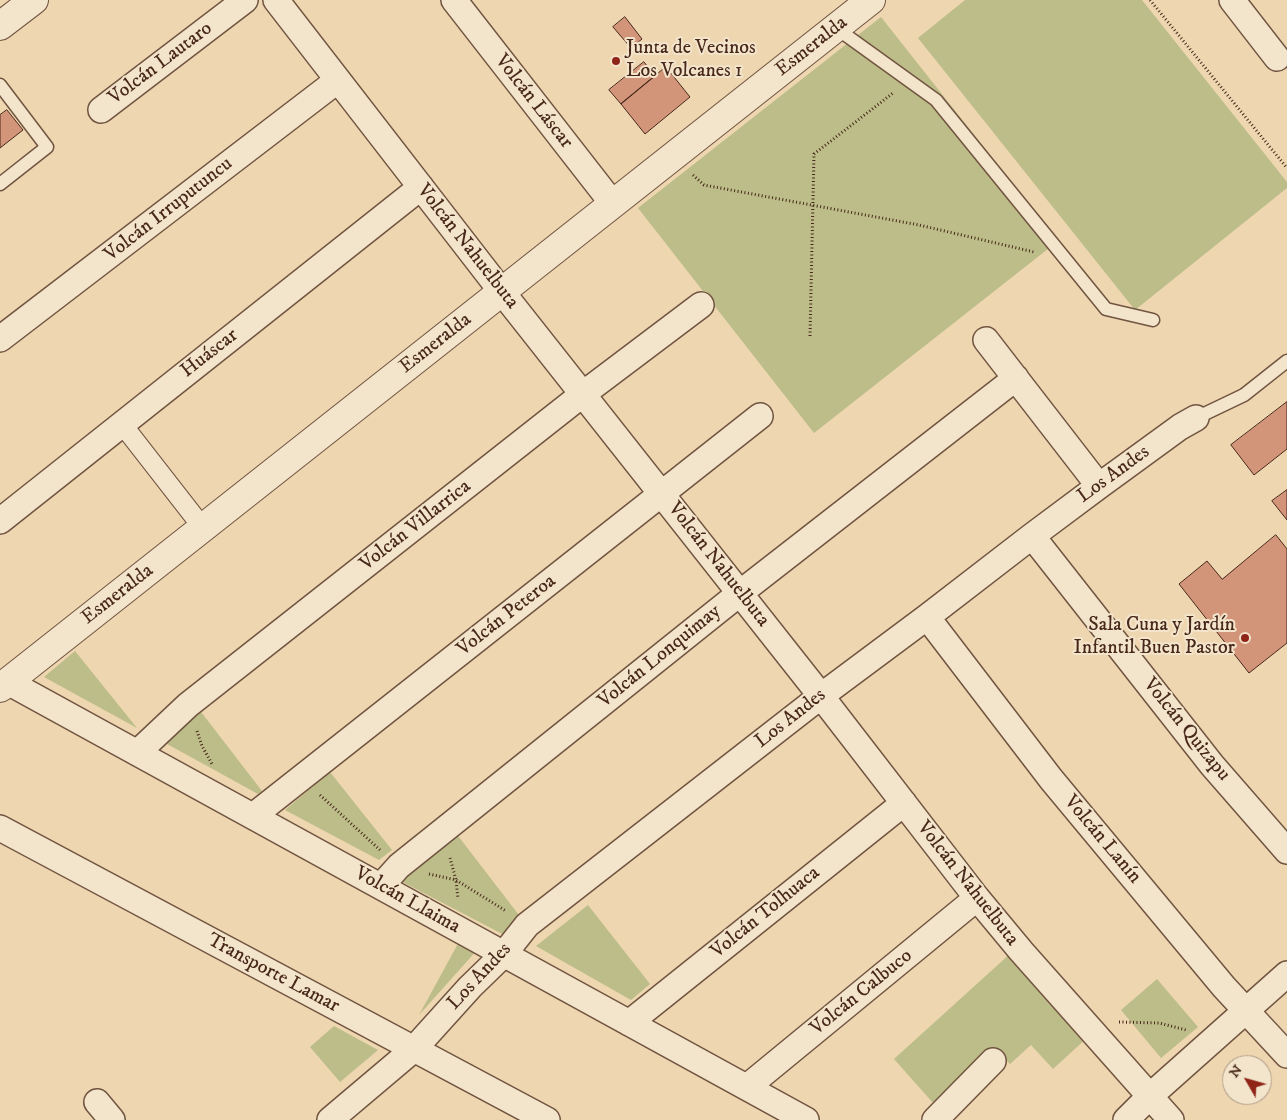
<!DOCTYPE html>
<meta charset="utf-8">
<style>
body{margin:0}
#map{position:relative;width:1287px;height:1120px;overflow:hidden;background:#edd6b0;font-family:"IM FELL DW Pica",serif}
canvas{display:block}
.north{position:absolute;left:1222px;top:1055px;width:50px;height:50px;box-sizing:border-box;background:#f3e4cc;border:1px solid #af9985;border-radius:50%;rotate:308deg;font-size:14px;font-weight:700;line-height:20px;text-align:center;color:#48281a}
.north::after{content:'';display:block;margin:auto;width:18px;height:22px;background:#8f2418;clip-path:polygon(50% 0,100% 100%,50% 72%,0 100%)}
</style>
<div id="map">
<canvas width="1287" height="1120"></canvas>
<div class="north">N</div>
</div>
<script>
const context = document.querySelector('canvas').getContext('2d');
context.lineJoin = 'round';
function fill(path, color) { context.fillStyle = color; context.fill(path, 'evenodd'); }
function stroke(path, color, width, dash) { context.strokeStyle = color; context.lineWidth = width; context.lineCap = dash ? 'butt' : 'round'; context.setLineDash(dash || []); context.stroke(path); }
function write(font, color, halo, rows, align = 'center') {
  context.font = font + ' "IM FELL DW Pica",serif'; context.lineWidth = 4; context.setLineDash([]); context.textBaseline = 'middle'; context.strokeStyle = halo; context.fillStyle = color; for (const [text, x, y, turn = 0] of rows) {
    context.save(); context.translate(x, y); context.rotate((+turn || 0) * Math.PI / 180); context.textAlign = isNaN(turn) ? turn : align; if (halo) context.strokeText(text, 0, 0); context.fillText(text, 0, 0); context.restore();
  }
}
fill(new Path2D(`
 M965 0H1142L1287 182V188L1135 310 918 38Z
 M881 17 1058 241 814 433 638 208Z
 M75 651 137 728 44 677Z
 M198 708 262 791 258 794 158 739Z
 M330 772 392 850 379 860 285 810Z
 M452 828 525 923 510 938 391 876Z
 M588 905 650 984 631 1000 536 946Z
 M466 929 486 940 419 1015Z
 M1012 952 1089 1036 1053 1069 1031 1045 1010 1064 995 1049 934 1104 894 1059Z
 M1157 979 1198 1027 1161 1058 1121 1010Z
 M334 1026 378 1050 340 1082 310 1047Z`), '#bcbd89');
const building = new Path2D(`
 M625 17 642 39 631 48 613 27Z
 M644 62 655 76 621 104 609 90Z
 M666 67 690 97 645 134 621 104Z
 M7 110 23 130 0 148V115Z
 M1287 402V449L1254 475 1231 445Z
 M1287 490V520L1272 501Z
 M1276 535 1287 549V643L1249 673 1179 584 1207 561 1222 579Z`);
fill(building, '#d39579');
stroke(building, '#48281a', 1);
const service = new Path2D(`
 M836 28 936 100 1106 309 1153 320
 M0 85 47 147 0 184
 M1196 418 1244 395 1287 361`);
const pedestrian = new Path2D(`
 M122 424 203 528`);
const minor = new Path2D(`
 M276 0 502 292 821 696 977 898 1021 951 1171 1120
 M454 0 613 204
 M1232 0 1277 58
 M101 110 245 0
 M0 339 338 80
 M986 340 1099 486
 M0 521 421 187
 M1032 536 1212 765 1287 851
 M927 617 1051 779 1110 850 1224 987 1287 1055
 M8 682 806 1120
 M137 753 188 705 583 394 701 305
 M253 816 760 416
 M0 828 547 1120
 M381 886 399 866 740 593 1016 378
 M629 1023 904 803
 M747 1087 977 898
 M97 1102 112 1120
 M330 1120 414 1049 470 987 504 954 527 925 821 696 927 617 1032 536 1099 486 1180 427 1196 418
 M935 1120 993 1061
 M1126 1120 1150 1096 1287 974`);
const tertiary = new Path2D(`
 M0 26 34 0
 M0 688 871 0`);
stroke(service, '#715440', 15);
stroke(pedestrian, '#715440', 21);
stroke(minor, '#715440', 28);
stroke(tertiary, '#715440', 30);
stroke(new Path2D(`
 M1150 0 1287 168
 M693 175 704 185 919 225 1034 252
 M810 336 814 154 893 93
 M197 731 202 746 212 764
 M320 795 380 850
 M450 858 456 880 458 899
 M429 874 456 880 506 911
 M1119 1022 1159 1023 1186 1030`), '#48281a', 3, [1, 2.5]);
stroke(service, '#f3e4cc', 12);
stroke(pedestrian, '#f3e4cc', 19);
stroke(minor, '#f3e4cc', 25);
stroke(tertiary, '#f3e4cc', 28);
for (const [x, y, r, color] of [
 [616,61,5,"#8f2418"],
 [1245,638,5,"#8f2418"]
]) { const dot = new Path2D(); dot.arc(x, y, r, 0, 2 * Math.PI); context.fillStyle = color; context.fill(dot); stroke(dot, '#f3e4cc', 2); }
write('20px', '#48281a', '#f3e4cc', [
 ["Esmeralda",812,47,-38],
 ["Volcán Lautaro",161,64,-37],
 ["Volcán Láscar",533,102,52],
 ["Volcán Irruputuncu",169,210,-38],
 ["Volcán Nahuelbuta",467,247,52],
 ["Esmeralda",436,344,-38],
 ["Huáscar",210,354,-38],
 ["Los Andes",1114,475,-36],
 ["Volcán Villarrica",416,526,-38],
 ["Volcán Nahuelbuta",718,565,52],
 ["Esmeralda",118,595,-38],
 ["Volcán Peteroa",507,616,-38],
 ["Volcán Lonquimay",660,657,-39],
 ["Los Andes",791,719,-38],
 ["Volcán Quizapu",1186,730,51],
 ["Volcán Lanín",1102,840,50],
 ["Volcán Nahuelbuta",967,884,52],
 ["Volcán Llaima",407,901,29],
 ["Volcán Tolhuaca",766,913,-39],
 ["Transporte Lamar",273,974,28],
 ["Los Andes",480,977,-47],
 ["Volcán Calbuco",862,993,-39]
]);
write('20px', '#48281a', '#f3e4cc', [
 ["Junta de Vecinos",626,49],
 ["Los Volcanes 1",626,72],
 ["Sala Cuna y Jardín",1235,626,"right"],
 ["Infantil Buen Pastor",1235,649,"right"]
], 'left');
</script>
